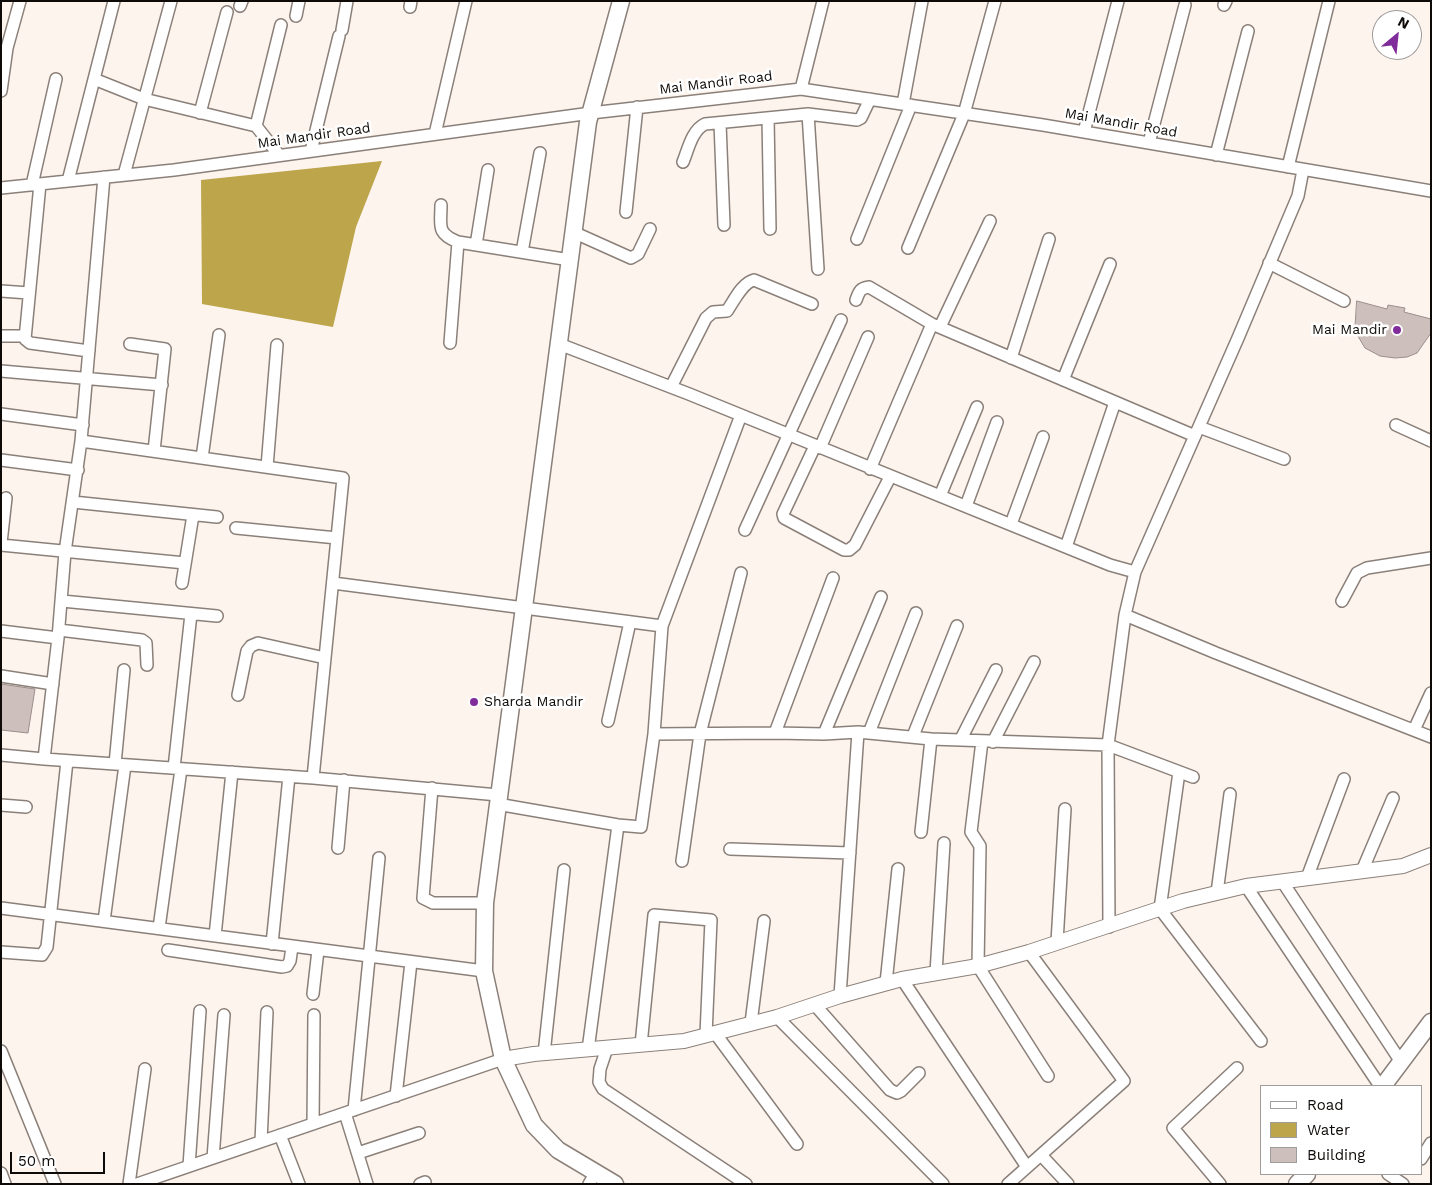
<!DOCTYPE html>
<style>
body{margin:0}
#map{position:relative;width:1432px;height:1185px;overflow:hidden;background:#fef4ee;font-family:"Work Sans",sans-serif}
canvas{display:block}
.frame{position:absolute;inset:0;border:2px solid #0e0a08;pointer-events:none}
.legend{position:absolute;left:1260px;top:1085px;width:162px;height:90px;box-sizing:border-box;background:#fff;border:1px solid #9f9d9c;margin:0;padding:6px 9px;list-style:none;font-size:15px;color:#0e0a08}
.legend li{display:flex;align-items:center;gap:10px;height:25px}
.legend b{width:25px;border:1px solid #9f9d9c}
.north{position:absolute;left:1372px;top:10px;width:50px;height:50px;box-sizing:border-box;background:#fff;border:1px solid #9f9d9c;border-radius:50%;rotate:28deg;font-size:14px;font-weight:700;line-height:20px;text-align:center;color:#0e0a08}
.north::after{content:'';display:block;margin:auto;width:18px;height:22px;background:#802c9b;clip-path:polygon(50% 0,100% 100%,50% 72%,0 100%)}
.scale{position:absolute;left:10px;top:1152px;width:95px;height:22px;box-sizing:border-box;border:2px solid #0e0a08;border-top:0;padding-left:6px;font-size:15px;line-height:18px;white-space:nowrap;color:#0e0a08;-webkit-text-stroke:4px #fff;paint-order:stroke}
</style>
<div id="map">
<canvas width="1432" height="1185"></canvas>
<div class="frame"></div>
<ul class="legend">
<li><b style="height:6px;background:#fff"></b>Road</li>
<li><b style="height:14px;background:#bca54b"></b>Water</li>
<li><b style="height:14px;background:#cdbfbb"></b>Building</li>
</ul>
<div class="north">N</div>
<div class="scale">50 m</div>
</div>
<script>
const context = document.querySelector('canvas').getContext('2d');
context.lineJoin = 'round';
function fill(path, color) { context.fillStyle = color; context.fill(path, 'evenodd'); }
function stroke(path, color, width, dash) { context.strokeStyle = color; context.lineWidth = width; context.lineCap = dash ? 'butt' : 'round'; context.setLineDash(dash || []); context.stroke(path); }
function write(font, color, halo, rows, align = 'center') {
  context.font = font + ' "Work Sans",sans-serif'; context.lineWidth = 5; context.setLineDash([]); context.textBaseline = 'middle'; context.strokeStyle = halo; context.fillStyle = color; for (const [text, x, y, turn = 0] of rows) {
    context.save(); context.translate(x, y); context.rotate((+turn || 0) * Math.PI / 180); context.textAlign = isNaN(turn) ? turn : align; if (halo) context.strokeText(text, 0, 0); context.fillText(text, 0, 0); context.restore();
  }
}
fill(new Path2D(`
 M382 161 356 227 333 327 202 304 201 180Z`), '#bca54b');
const building = new Path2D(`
 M1357 301 1387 309 1388 305 1405 308 1404 312 1431 319V333L1417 353 1407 357 1395 358 1380 356 1365 348 1359 338 1355 329Z
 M1 684 35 689 28 733 1 730Z`);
fill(building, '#cdbfbb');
stroke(building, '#9c8e8b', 1);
const minor = new Path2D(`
 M1224 5 1226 1
 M240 6 242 1
 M410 7 411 1
 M296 16 299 1
 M342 30 347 1
 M94 79 144 99 256 126 279 155
 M801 89 823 1
 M1 91 7 48 20 1
 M903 104 922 1
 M200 113 227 12
 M808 114 818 269
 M768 118 770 229
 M720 123 724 225
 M256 126 281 25
 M1084 132 1118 1
 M435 134 466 1
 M1149 143 1185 5
 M311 151 339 36
 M1216 155 1248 31
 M683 162C688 150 692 130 705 124L808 114 857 120 861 118 870 99
 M1288 167 1329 1
 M1303 170 1298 196 1238 338 1135 572 1125 615 1216 653 1431 737
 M124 175 171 1
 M68 181 114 1
 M40 184 25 339 30 343 89 351
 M32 185 56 79
 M1 188 174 170 591 113 801 89 1043 125 1431 191
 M441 205C441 226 436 233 458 242L570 260
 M626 212 637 107
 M573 232 631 258 638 254 650 229
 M857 239 911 105
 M476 245 488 170
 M908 248 964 114 995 1
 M522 252 540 153
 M1269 263 1344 301
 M1 291 29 293
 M856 300C859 292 860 288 869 287L932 324
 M940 327 990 221
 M1 336H25
 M450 343 458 242
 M130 344 165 349 154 451
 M559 344 689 394 1110 565 1135 572
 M1011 358 1049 239
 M1 371 162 385
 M1063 380 1110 264
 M671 387 706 318 713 312 727 311C734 301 742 283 754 280L812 304
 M1 414 83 425
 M741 415 662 626 654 734 775 733 824 734 858 732
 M1396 425 1431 441
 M1199 427 1284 459
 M81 441 104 177
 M815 446 783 514 784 518 844 550H849L855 545 890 477
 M820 448 868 337
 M202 458 219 335
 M1 460 78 470
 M267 467 277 345
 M870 469 932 324 1195 436
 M940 496 977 407
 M73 502 217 517
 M966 506 997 422
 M1011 524 1043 437
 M236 528 337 538
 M745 530 841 320
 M1 543 6 498
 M1 545 185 563
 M1066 547 1115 402
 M182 583 193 515
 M333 583 662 626
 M62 601 217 616
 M1342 601 1357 573 1367 568 1431 558
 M59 630 142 640 146 643 147 665
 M1 631 58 638
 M1 676 53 684
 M238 695 247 651 251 646 258 643 325 658
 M608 721 630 622
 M1414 730 1431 693
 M775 733 833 578
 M869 733 916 613
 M824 734 881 597
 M913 736 957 626
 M961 739 996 670
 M982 741 971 832 980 846 978 966 1048 1076
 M993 742 1034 662
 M1 755 44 759 313 778 498 795
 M44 759 58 638 65 552 81 441 343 478 313 778
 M115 764 124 670
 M174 768 191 614
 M1179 772 1160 909 1261 1041
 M432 788 423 898 433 903H485
 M497 804 618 825 641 827 654 734
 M1 805 26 807
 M921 832 931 739
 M338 848 344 780
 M730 849 850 853
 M682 861 700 734 741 573
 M1362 871 1393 798
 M1307 878 1344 779
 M1282 881 1401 1062
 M1246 886 1380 1086
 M1217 893 1230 794
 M1 908 484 971
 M104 921 125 765
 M1109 927 1108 745 1125 615
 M159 928 181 769
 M215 936 232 772
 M1057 942 1065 809
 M272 944 289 776
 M168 950 282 967 287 966 290 961 292 947
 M1 952 42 955 47 947 67 761
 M936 973 944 843
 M902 979 1027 1167
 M886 983 898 869
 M313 994 318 950
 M840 996 858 732 931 739 1108 745 1193 777
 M815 1005 890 1090 897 1093 901 1091 919 1073
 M777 1017 943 1184
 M751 1023 764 921
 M715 1033 797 1144
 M641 1045 654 915 711 920 706 1035
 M607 1048 600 1069 599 1082 603 1089 746 1184
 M588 1050 618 825
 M1 1051 55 1184
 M544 1054 564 870
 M396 1096 411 962
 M354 1110 379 858
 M345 1113 367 1184
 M313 1124 314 1015
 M280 1135 299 1184
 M261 1141 267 1012
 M358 1153 419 1133
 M1041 1155 1068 1184
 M213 1158 224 1015
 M1421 1159 1431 1143
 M189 1166 200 1011
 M1 1173 5 1184
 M1388 1174 1403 1184
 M129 1184 145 1069
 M137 1184 503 1059
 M420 1184 425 1182
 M589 1184 596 1172
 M1008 1184 1124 1081 1029 952
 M1220 1184 1173 1128 1237 1068`);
const tertiary = new Path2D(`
 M503 1059 534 1054 684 1041 777 1017 840 996 902 979 978 966 1029 952 1183 901 1246 886 1403 866 1431 855`);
const secondary = new Path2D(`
 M1383 1086 1431 1022
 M615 1184 558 1150 534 1125 503 1059 484 971 485 903 588 122 621 1
 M1297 1184 1307 1174`);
stroke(minor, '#8b8079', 14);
stroke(tertiary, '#8b8079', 16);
stroke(secondary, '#8b8079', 19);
stroke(minor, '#fff', 11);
stroke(tertiary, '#fff', 14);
stroke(secondary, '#fff', 16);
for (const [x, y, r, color] of [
 [1397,330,5,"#802c9b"],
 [474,702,5,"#802c9b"]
]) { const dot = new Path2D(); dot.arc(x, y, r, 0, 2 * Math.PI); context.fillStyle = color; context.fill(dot); stroke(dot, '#fff', 2); }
write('14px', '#0e0a08', '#fff', [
 ["Mai Mandir Road",716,83,-7],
 ["Mai Mandir Road",1121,123,10],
 ["Mai Mandir Road",314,136,-8]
]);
write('14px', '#0e0a08', '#fff', [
 ["Mai Mandir",1387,330],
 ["Sharda Mandir",484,702,"left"]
], 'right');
</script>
